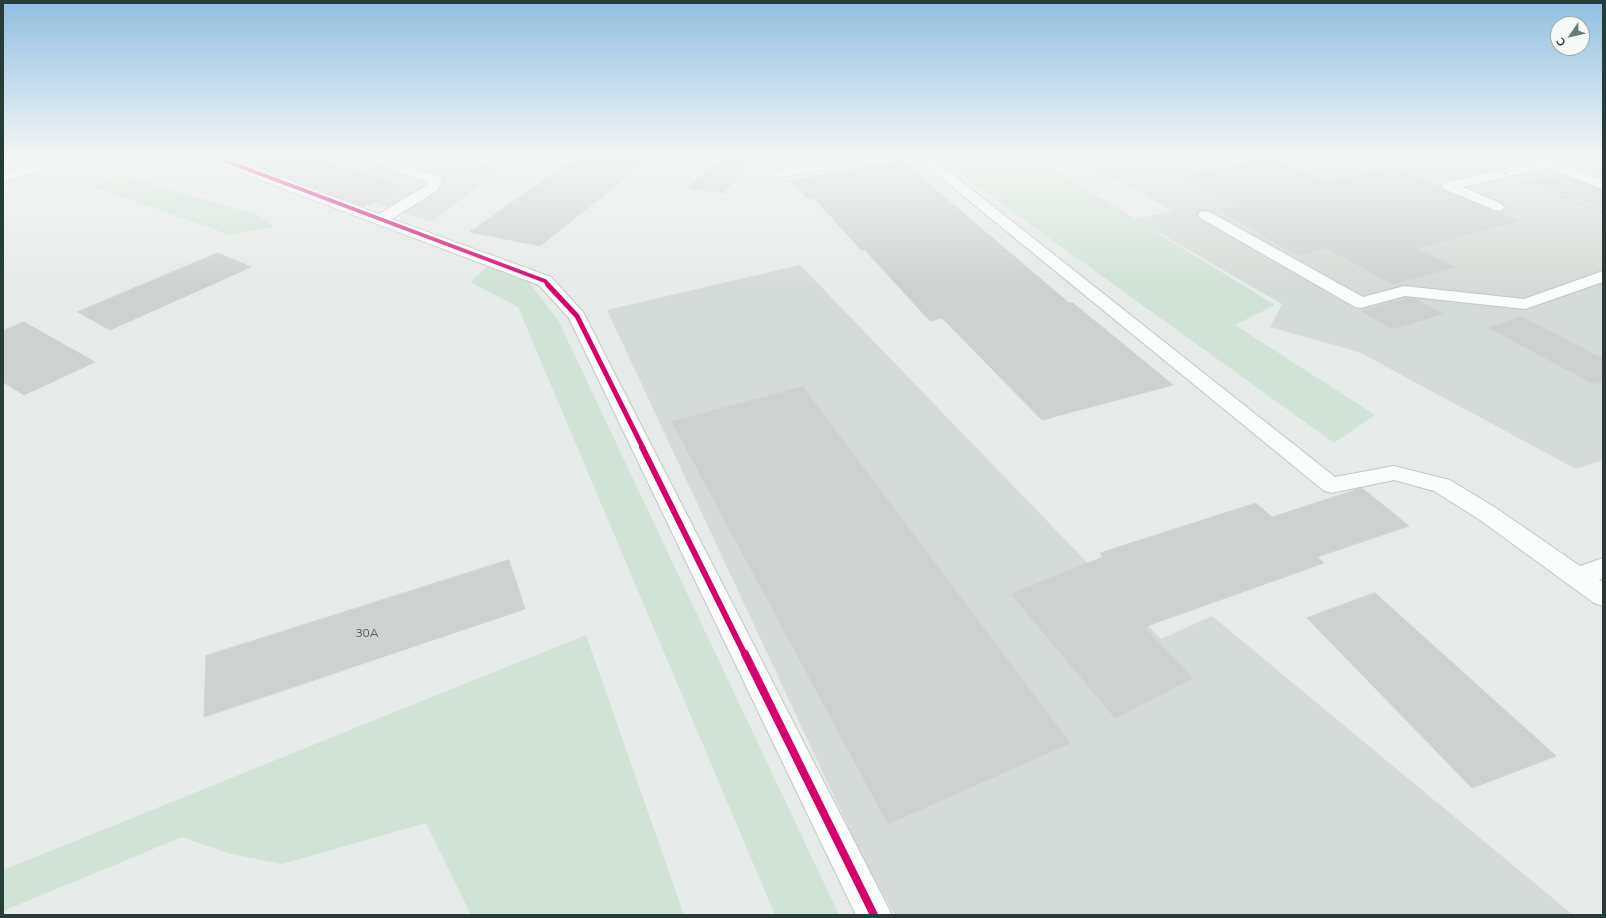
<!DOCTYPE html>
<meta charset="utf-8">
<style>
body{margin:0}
#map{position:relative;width:1606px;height:918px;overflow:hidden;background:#e6eae8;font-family:Mulish,sans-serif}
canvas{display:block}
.frame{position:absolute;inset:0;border:4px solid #263c36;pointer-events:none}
.north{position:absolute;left:1550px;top:16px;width:40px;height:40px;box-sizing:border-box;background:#f5f9f7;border:1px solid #a2adaa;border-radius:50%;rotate:236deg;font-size:11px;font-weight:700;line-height:16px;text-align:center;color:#263c36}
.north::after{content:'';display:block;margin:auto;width:14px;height:18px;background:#697974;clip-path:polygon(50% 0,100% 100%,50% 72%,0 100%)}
</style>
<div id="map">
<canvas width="1606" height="918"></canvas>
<div class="frame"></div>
<div class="north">С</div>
</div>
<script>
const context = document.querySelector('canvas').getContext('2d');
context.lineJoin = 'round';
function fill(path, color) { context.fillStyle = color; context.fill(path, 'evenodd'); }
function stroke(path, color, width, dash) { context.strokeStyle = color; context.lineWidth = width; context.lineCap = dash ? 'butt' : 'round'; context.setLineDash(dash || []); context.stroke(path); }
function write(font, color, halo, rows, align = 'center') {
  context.font = font + ' Mulish,sans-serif'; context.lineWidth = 3.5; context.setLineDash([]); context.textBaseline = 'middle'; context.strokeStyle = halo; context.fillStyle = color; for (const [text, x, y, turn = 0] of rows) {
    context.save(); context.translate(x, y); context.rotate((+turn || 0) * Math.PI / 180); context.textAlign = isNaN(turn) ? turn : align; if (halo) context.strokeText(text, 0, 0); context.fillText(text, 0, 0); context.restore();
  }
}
fill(new Path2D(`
 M249 158H517L430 222Z
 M1077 158H1538L1603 182V460L1576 469 1359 352 1270 327 1282 304 1135 219 1173 211Z
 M1556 158H1603V175Z
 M800 265 1161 639 1212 616 1573 915H895L867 867 607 310Z`), '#d5dbd8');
fill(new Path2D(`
 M938 158H1035L1275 305 1235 325 1375 415 1334 443Z
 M118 174 258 215 275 227 230 235 93 187Z
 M489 265 528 281 558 320 839 915H775L518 307 470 282Z
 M586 635 684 915H471L426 823 282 864 227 853 182 837 3 911V870Z`), '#d1e2d6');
const building = new Path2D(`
 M233 158H314L405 188 363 207Z
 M576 158H650L540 246 470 232Z
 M720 158H757L723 193 688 188Z
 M1274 158 1326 183 1394 168 1517 221 1417 248 1455 267 1393 284 1326 248 1298 255 1219 210 1237 206 1184 177Z
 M904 160 923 177H921L1069 303H1073L1173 385 1042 420 942 318 930 321 864 249 861 250 814 198 809 199 790 181Z
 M1563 176 1603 191V209L1536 182Z
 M218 253 251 267 110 330 78 312Z
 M1409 298 1415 299 1443 314 1392 329 1362 311Z
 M1522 317 1603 359V381L1594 384 1489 328Z
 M24 322 95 362 24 395 3 382V331Z
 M803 387 1070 743 888 824 672 422Z
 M1362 488 1409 526 1317 557 1324 563 1144 627 1193 678 1115 718 1011 594 1103 557 1100 553 1256 503 1272 517Z
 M509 560 525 609 204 717 206 656Z
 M1375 593 1556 756 1472 788 1307 618Z`);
fill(building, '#cdd2d0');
stroke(building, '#cfd3d1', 1);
const minor = new Path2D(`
 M55 158H76L74 161 3 181V173Z
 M211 158H229L379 214 427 185V182L371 161 369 158H388L440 177 442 180 438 190 392 219 551 277 583 312 892 915H856L569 318 539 285 234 170 213 161Z
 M473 158H492L493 159 491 162 486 163 475 161Z
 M844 158H873L871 161 866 162 782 177 777 176 775 173 777 170 782 169Z
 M917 158H932L1335 477 1394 466 1450 480 1496 508 1580 566 1603 558V578L1599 580 1603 582V606L1594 603 1480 520 1434 491 1394 480 1331 493 1323 490Z
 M1527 158H1542L1603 180V189L1546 168 1463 187 1502 204 1504 207 1502 210 1497 211 1444 189 1442 186 1444 183 1532 163 1528 162Z
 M1205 211 1210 212 1363 297 1404 286 1524 299 1603 271V282L1525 309 1405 296 1361 308 1355 307 1200 218 1198 215 1200 212Z`);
stroke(minor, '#c3c7c5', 2);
fill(minor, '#fbfcfc');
stroke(new Path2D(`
 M1466 158 1603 213`), '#c7cbca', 2, [5.5, 2.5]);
stroke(new Path2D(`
 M218 158 545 281 549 286`), '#d6006c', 4);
stroke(new Path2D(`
 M548 285 577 316 643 448`), '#d6006c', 5);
stroke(new Path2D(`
 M642 447 745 655`), '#d6006c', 6);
stroke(new Path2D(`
 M745 654 874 915`), '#d6006c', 8);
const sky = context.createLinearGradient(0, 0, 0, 286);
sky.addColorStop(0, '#8fbfe0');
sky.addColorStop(0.55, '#f4f6f5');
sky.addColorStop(1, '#f4f6f500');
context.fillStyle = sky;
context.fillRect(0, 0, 1606, 286);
write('12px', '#50625d', null, [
 ["30А",367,633]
]);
</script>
